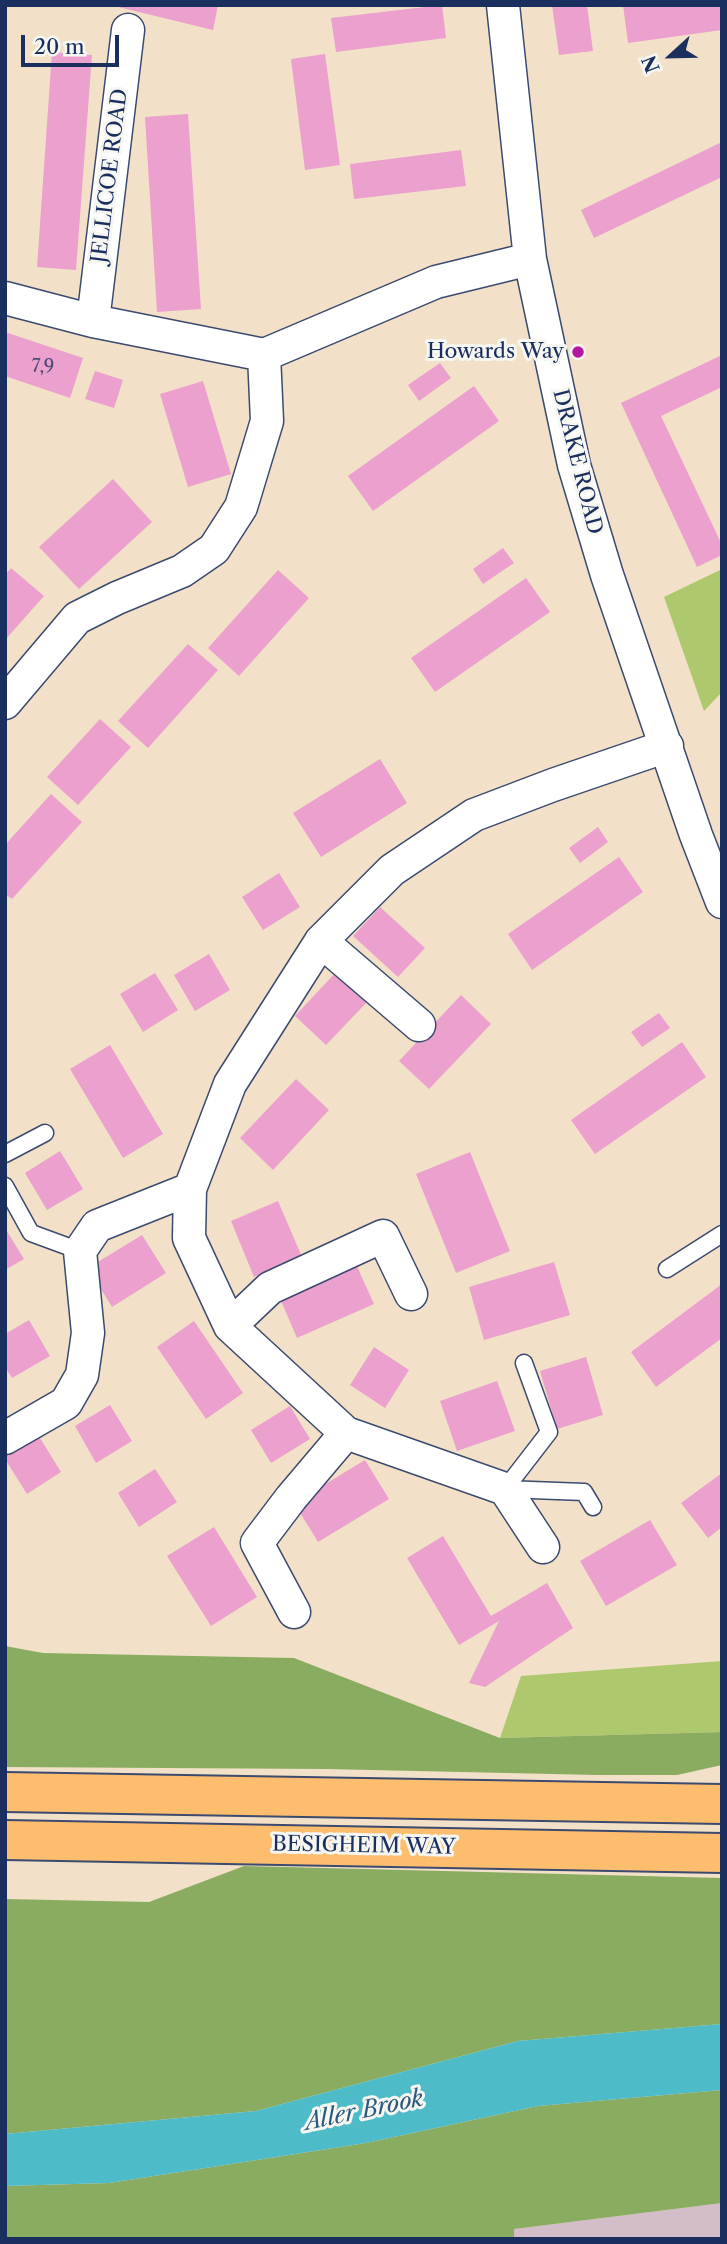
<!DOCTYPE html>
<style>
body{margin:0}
#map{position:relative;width:727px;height:2244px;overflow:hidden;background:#f2e1c8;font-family:"Libre Caslon Text",serif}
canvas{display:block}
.frame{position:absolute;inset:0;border:7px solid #1b2f5e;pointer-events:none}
.north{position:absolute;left:636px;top:21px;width:70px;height:70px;-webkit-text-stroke:5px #f6f6f2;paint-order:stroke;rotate:248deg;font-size:19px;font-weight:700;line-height:28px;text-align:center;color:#1b2f5e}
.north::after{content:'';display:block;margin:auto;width:24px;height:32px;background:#1b2f5e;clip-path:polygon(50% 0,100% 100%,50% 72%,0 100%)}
.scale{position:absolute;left:21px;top:35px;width:98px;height:32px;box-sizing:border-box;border:4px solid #1b2f5e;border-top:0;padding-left:9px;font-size:21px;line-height:24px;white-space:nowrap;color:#1b2f5e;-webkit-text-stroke:5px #f6f6f2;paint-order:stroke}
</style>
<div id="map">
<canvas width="727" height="2244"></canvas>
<div class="frame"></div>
<div class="north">N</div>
<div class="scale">20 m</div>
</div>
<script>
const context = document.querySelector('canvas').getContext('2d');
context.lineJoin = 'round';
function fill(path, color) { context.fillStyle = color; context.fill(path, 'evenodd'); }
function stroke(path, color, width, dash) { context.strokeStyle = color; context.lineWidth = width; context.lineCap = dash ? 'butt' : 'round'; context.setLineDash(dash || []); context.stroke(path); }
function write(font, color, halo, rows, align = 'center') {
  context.font = font + ' "Libre Caslon Text",serif'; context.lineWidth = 6; context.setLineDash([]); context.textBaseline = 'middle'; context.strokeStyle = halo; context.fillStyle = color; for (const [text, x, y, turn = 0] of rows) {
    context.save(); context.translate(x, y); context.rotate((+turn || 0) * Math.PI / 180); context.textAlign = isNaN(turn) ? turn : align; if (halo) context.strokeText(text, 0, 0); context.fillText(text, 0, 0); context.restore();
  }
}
fill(new Path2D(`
 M722 2203V2239H514L513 2229Z`), '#d2bdc8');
fill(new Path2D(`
 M722 569V692L704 711 664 597Z
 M722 1661V1732L500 1738 521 1676Z`), '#aec86e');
fill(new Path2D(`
 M5 1646 43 1653 294 1658 500 1738 722 1732V1765L677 1775H597L326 1769 5 1767Z
 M244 1866 722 1878V2024L518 2041 256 2111 5 2134V1899L149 1902Z
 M722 2090V2203L514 2229V2239H5V2186L109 2183 366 2143 538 2106Z`), '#8aac61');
fill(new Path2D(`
 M722 2024V2090L538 2106 366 2143 109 2183 5 2186V2134L256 2111 518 2041Z`), '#4ebbc8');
fill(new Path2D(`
 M110 5H218L213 30Z
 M442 5 446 38 336 52 331 18Z
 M552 5H587L593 51 559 55Z
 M623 5H722V30L628 43Z
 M52 52 92 55 76 270 37 267Z
 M325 54 340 165 305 170 291 59Z
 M188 114 201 309 157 312 145 117Z
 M722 142V177L594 238 581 210Z
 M461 150 466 186 354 199 350 164Z
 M5 332 83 358 70 398 5 376Z
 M722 355V387L661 416 722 545V555L697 567 621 403Z
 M440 363 451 378 419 401 408 385Z
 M95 371 123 380 114 408 85 399Z
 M203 381 231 474 188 487 160 394Z
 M474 386 499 421 373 511 348 476Z
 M113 479 152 522 79 589 39 547Z
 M503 548 514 563 483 584 473 569Z
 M11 568 44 596 5 640V575Z
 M278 570 309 598 239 676 208 648Z
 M526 578 550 612 435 692 411 658Z
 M188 644 218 670 148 748 118 721Z
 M100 719 131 747 78 805 47 777Z
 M380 759 407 803 321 857 293 813Z
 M51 794 82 822 12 899 5 894V845Z
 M598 827 608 842 580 863 569 848Z
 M619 857 643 892 532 970 508 934Z
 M279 873 300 907 263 930 242 897Z
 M380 907 425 948 398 977 353 936Z
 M209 954 230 990 195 1011 174 975Z
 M337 971 369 1000 326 1045 295 1016Z
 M155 973 178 1010 143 1032 120 994Z
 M461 995 491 1024 429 1089 399 1061Z
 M659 1013 670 1028 642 1047 631 1032Z
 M682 1042 706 1077 595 1154 571 1120Z
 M110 1045 163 1134 123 1158 70 1069Z
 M296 1079 329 1110 273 1170 240 1138Z
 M60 1151 83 1189 47 1210 25 1173Z
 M470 1152 510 1251 456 1273 416 1174Z
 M278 1201 302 1257 254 1277 231 1221Z
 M5 1228 24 1259 5 1270Z
 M142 1235 166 1273 112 1307 88 1268Z
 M355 1262 374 1304 297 1338 279 1296Z
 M554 1262 570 1315 484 1340 469 1287Z
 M722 1284V1338L656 1387 631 1352Z
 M29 1320 50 1356 12 1378 5 1367V1334Z
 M194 1321 243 1393 206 1419 157 1347Z
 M374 1347 409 1370 385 1408 350 1385Z
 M586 1357 603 1415 557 1429 540 1371Z
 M497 1381 515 1431 457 1451 440 1401Z
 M110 1405 132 1441 96 1463 75 1426Z
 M290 1406 310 1439 271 1463 251 1430Z
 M35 1430 61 1472 27 1494 5 1459V1448Z
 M365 1460 389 1499 318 1542 294 1503Z
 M155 1469 177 1502 139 1527 118 1493Z
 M722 1473V1527L708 1538 681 1503Z
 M650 1520 677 1565 606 1606 580 1561Z
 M214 1527 257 1597 211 1626 167 1556Z
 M443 1536 491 1616 547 1583 573 1628 485 1687 469 1683 499 1621 459 1645 407 1558Z`), '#eba0cd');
const lane = new Path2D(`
 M5 1154 45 1133
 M5 1186 31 1233 80 1251
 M667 1269 722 1234
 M505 1489 549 1432 524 1363
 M505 1489 584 1492 593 1507`);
const street = new Path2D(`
 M503 5 530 259 574 465 607 575 696 835 722 902
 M5 298 93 321 264 355
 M93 321 128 30
 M5 703 77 618 117 598 182 571 214 549 241 507 267 421 264 355 436 282 530 259
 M321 941 419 1025
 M230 1326 270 1288 383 1236 411 1294
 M5 1438 66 1403 82 1375 88 1333 80 1251 97 1226 190 1189
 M543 1547 505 1489 346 1433 230 1326 189 1238 190 1189 230 1084 321 941 392 870 474 815 553 785 667 746
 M294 1612 257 1543 291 1498 346 1433`);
const highway = new Path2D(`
 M5 1792 722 1804
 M5 1840 722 1853`);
stroke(lane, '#3b4a6e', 19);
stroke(street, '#3b4a6e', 35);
stroke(highway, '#3b4a6e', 42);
stroke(lane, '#fff', 16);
stroke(street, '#fff', 32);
stroke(highway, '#fcbd6f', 38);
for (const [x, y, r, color] of [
 [578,352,7,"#b5179e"]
]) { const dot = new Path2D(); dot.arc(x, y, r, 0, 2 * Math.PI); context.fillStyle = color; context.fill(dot); stroke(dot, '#f6f6f2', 2.5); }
write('18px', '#4f4b7a', null, [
 ["7,9",43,367]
]);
write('21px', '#1b2f5e', '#f6f6f2', [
 ["JELLICOE ROAD",110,176,-83],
 ["DRAKE ROAD",577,462,76],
 ["BESIGHEIM WAY",364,1846,1]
]);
write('21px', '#1b2f5e', '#f6f6f2', [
 ["Howards Way",564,352]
], 'right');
write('italic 23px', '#2a597e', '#f6f6f2', [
 ["Aller Brook",364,2111,-12]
]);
</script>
